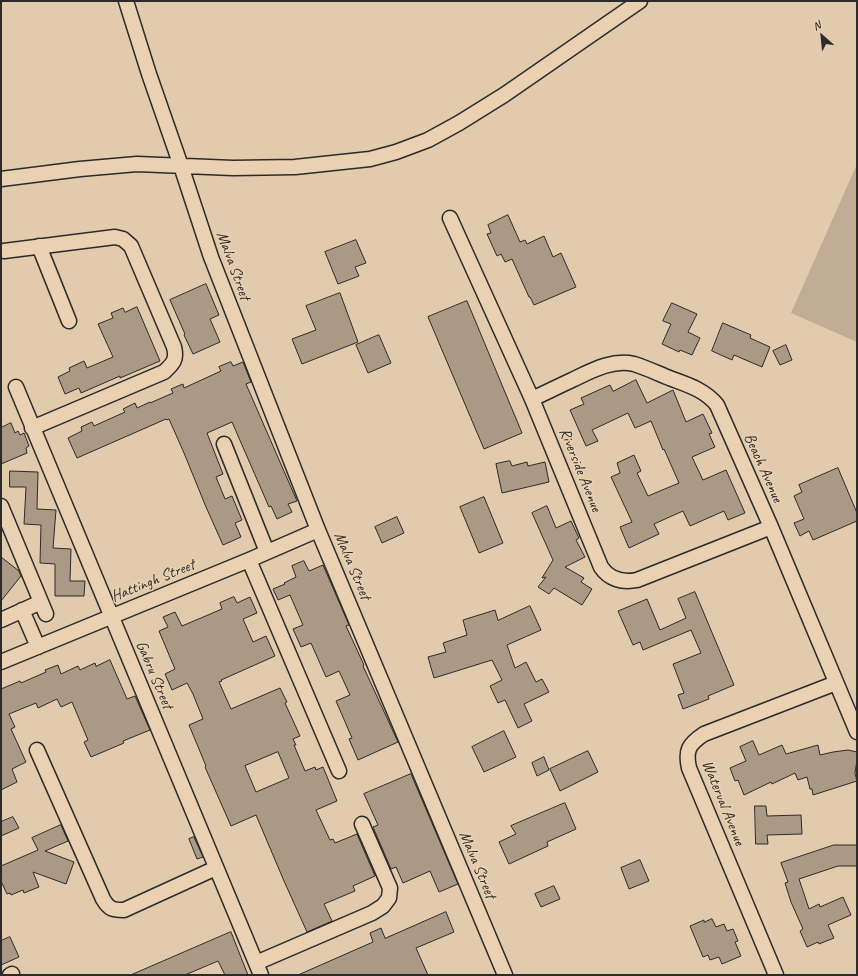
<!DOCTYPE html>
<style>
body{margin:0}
#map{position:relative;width:858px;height:976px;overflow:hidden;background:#e2caad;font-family:Caveat,sans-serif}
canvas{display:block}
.frame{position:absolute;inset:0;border:2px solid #2b2b2b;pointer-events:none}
.north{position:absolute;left:802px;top:16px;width:40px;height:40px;-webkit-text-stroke:3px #ead1b2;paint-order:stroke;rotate:333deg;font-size:11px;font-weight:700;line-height:16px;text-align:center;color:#2b2b2b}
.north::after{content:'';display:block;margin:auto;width:14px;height:18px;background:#2b2b2b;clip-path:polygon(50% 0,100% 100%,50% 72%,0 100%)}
</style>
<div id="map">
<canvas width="858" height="976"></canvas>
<div class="frame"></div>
<div class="north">N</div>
</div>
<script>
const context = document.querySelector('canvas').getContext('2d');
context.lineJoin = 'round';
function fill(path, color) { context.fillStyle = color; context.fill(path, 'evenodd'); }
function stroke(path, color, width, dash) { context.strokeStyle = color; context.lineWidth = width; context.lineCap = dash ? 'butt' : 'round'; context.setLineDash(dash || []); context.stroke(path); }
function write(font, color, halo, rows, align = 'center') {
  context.font = font + ' Caveat,sans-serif'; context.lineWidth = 3; context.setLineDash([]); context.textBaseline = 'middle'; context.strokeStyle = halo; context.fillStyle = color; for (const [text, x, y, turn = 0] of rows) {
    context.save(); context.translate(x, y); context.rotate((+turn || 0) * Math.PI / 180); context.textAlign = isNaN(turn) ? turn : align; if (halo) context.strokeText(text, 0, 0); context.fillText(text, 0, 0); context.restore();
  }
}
fill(new Path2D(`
 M857 164V342L791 313Z`), '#c1ad95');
const building = new Path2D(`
 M508 215 520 242 525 240 527 244 544 236 553 257 561 253 576 287 534 305 530 297H529L512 259 505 262 501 254 497 256 487 234 491 233 488 225Z
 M356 240 366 263 355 267 359 276 338 284 325 252Z
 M206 284 219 315 210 319 220 342 193 354 184 335 185 334 170 300Z
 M340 293 358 342 302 364 292 339 316 330 306 306Z
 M467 301 522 433 484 449 428 317Z
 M672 303 697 314 688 332 700 338 692 355 680 350 679 352 662 344 671 324 663 321Z
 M137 307 160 361 120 378V376L81 393 79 388 65 394 58 377 70 371 69 368 84 361 87 368 113 357 98 324 113 318 111 313 123 308 125 312Z
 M723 323 751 335 750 338 770 347 762 367 734 355 732 360 712 351Z
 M379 335 391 363 368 373 356 345Z
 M786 345 792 360 780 365 773 351Z
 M231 362 233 366 243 362 251 382 246 384 297 501 288 504 292 512 277 519 271 506 269 507 232 422 207 433 223 474 216 477 225 499 232 496 242 520 235 523 241 537 223 545 206 507 184 453 169 419 167 420 166 419 77 458 68 438 82 431 81 427 92 422 94 426 125 412 123 409 135 403 137 408 150 402V403L173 393 171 389 183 384 184 388 221 371 219 367Z
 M636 380 647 403 673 390 686 422 703 414 712 433 709 434 715 447 692 457 703 480 726 470 745 513 728 520 724 511 690 526 683 511 654 524 659 534 629 548 620 527 632 522 611 477 620 473 617 463 634 455 641 471 637 473 648 496 679 483 664 449 663 450 651 421 635 428 628 413 592 430 598 441 586 446 570 410 584 404 581 398 610 385 613 391Z
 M11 423 15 433 18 431 20 435 24 433 29 446 26 448 27 453 1 464V428Z
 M510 461 512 466 527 462 528 466 545 462 549 482 502 493 496 464Z
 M838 468 857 513V521L813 540 809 531 800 536 794 523 804 519 794 496 802 492 799 485Z
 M10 471 38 472 37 509 56 510 53 548 71 549 70 581H85L84 596H55V564L40 563 41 525 24 524 26 487H10Z
 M484 497 503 543 479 553 460 507Z
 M547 506 556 528 571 521 579 538 576 540 585 557 565 567 584 578 581 582 592 589 582 605 554 588 549 594 538 587 546 577 542 578 553 560 532 513Z
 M397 517 404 533 382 543 375 527Z
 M1 557 19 571 21 576 1 601Z
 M304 561 309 571 323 565 349 625 346 626 364 665 363 666 398 742 358 760 349 739 352 738 336 701 350 695 339 671 326 677 311 643 301 647 293 629 303 625 290 595 278 600 273 589 285 584 284 583 296 577 292 566Z
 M695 592 734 685 708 696 709 699 683 709 678 695 684 693 673 664 701 653 691 630 643 650 640 642 633 645 618 611 647 599 660 630 686 618 678 599Z
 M234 597 237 603 250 597 257 613 243 619 253 642 266 636 275 656 221 680 222 681 219 682 231 709 280 688 287 702 285 703 300 736 293 739 296 745H294L305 771 315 767 316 770 323 767 337 801 316 810 330 840 333 839 335 843 357 834 375 876 353 886 355 891 324 904 332 921 307 932 284 881 256 815 231 826 205 767 206 766 189 725 203 719 193 694 187 683 172 690 165 674 175 669 159 631 168 627 163 617 175 612 182 626 222 609 220 603ZM278 752 289 778 256 792 245 766Z
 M530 606 541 630 507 645 515 668 526 662 536 682 542 679 549 692 524 704 532 721 518 728 505 700 498 703 490 686 502 680 492 660 434 678 428 657 446 652 443 643 467 635 463 620 495 610 498 620Z
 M110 660 127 699 135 696 150 730 123 741 124 743 91 757 84 742 88 740 72 702 61 707 57 699 38 708 36 703 9 714 15 727 11 729 26 762 12 769 17 782 1 790V689L20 681 21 683 46 672 45 670 58 665 61 674 78 666 80 670 95 663 96 666Z
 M504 731 516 757 484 772 472 747Z
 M753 741 759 755 782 745 786 754 818 745 820 755 833 752 848 750 857 752V760L855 773 857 781 813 795 812 789H810L807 777 798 780 795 773 772 784 771 782 744 795 738 780 735 781 730 768 746 761 740 747Z
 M588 751 598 772 560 791 550 769Z
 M544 757 549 770 537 776 532 763Z
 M411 774 458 884 439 892 430 871 403 883 396 867 391 869 373 827 378 825 364 794Z
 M565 803 576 829 547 842 548 846 509 864 499 842 516 834 511 826Z
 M755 806H766L767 816 801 815 802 834 767 835 768 844H756Z
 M13 817 19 828 1 836V822Z
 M61 825 68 841 45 851 74 862 66 884 33 872 39 887 24 893 23 890 11 895 10 893 7 894 1 881V866L38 850 32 838Z
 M194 837 203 857 197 859 189 839Z
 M834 845H857V866H838L799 879 809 909 819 904 820 907 843 897 851 915 828 925 834 938 819 944 818 942 807 947 800 931 803 929 791 902 785 883 788 882 781 863Z
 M640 860 649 881 629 889 621 868Z
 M554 886 560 899 541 907 535 894Z
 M446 912 454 932 416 948 428 975H298L373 942 370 933 381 928 385 938Z
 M712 919 716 927 724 924 727 931 733 929 738 941 735 942 741 956 722 964 719 957 710 960 708 955 703 957 690 926 704 920V922Z
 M231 932 248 975H225L218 961 185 975H131Z
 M10 937 19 957 1 965V941Z`);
fill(building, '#aa9984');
stroke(building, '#2b2b2b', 1);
const street = new Path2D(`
 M126 1 149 74 181 166 211 257 318 530 505 975
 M1 179 80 169 137 164 233 168 295 167 370 159 396 152 428 140 459 123 504 95 640 1
 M450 218 532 399 601 567C609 579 622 583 637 580L771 527
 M39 246 69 321
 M4 251 115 237 123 239 131 246 174 347C177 359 174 363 164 372L32 428
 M16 387 261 975
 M532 399C545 393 559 386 572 380 591 371 612 359 634 364 647 368 659 374 672 379 688 385 705 390 717 405L771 527 857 732
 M224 444 267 552
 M1 506 46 614
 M249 560 339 771
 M22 610 38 647
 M1 620 41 602
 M1 662 249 560 318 530
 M37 750 103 899C109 909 112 910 124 910L216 868
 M256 963 372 913 383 906 389 898 390 888 362 824
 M10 975 12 974
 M776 975 689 768C685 750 689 744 704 734L836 683`);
stroke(street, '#2b2b2b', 17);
stroke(street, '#ead1b2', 14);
write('16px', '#2b2b2b', '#ead1b2', [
 ["Malva Street",233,266,70],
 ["Beach Avenue",763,468,66],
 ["Riverside Avenue",580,470,68],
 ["Malva Street",352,566,67],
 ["Hattingh Street",153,581,-22],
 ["Gabru Street",154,675,67],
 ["Waterval Avenue",723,803,68],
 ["Malva Street",477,865,67]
]);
</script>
